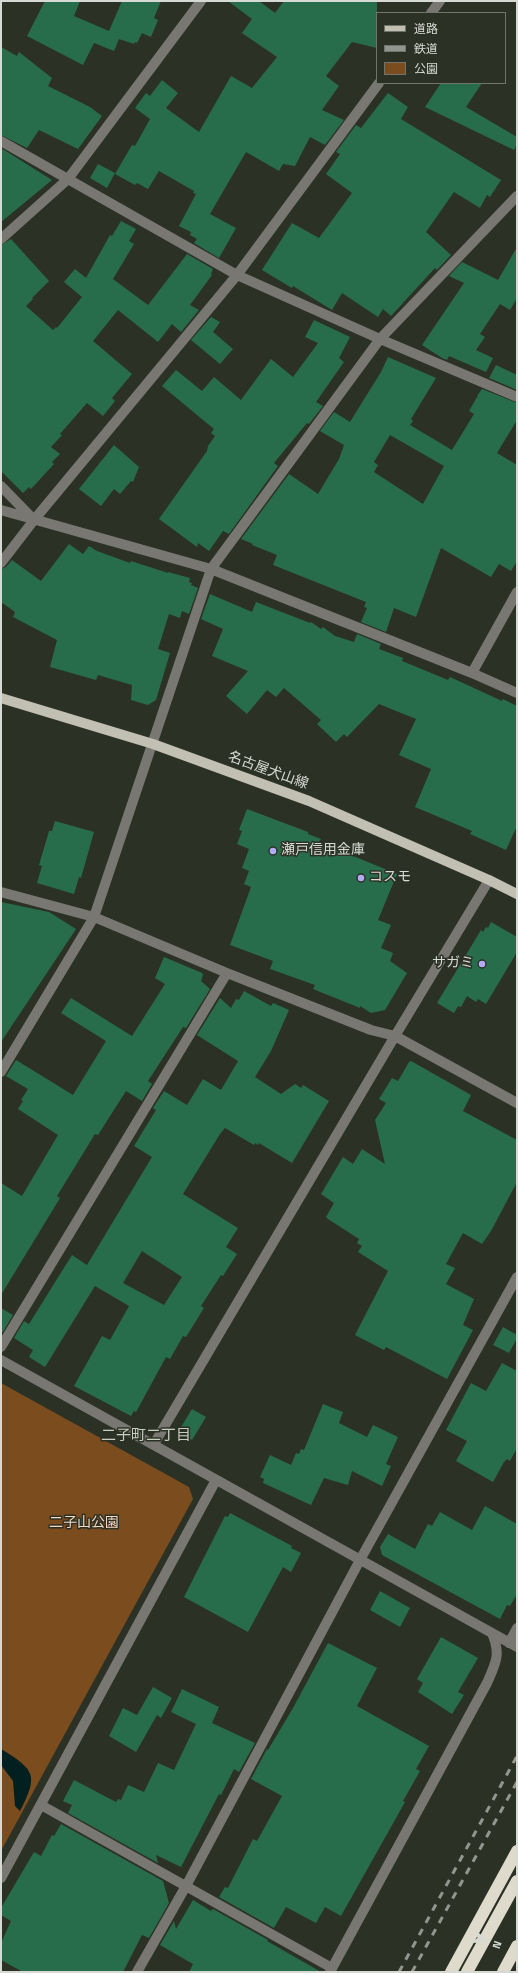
<!DOCTYPE html>
<meta charset="utf-8">
<style>
body{margin:0}
#map{position:relative;width:518px;height:1973px;overflow:hidden;background:#2c3126;font-family:"Titillium Web","Noto Sans JP",sans-serif}
canvas{display:block}
.frame{position:absolute;inset:0;border:2px solid #d7dad3;pointer-events:none}
.legend{position:absolute;left:376px;top:12px;width:130px;height:72px;box-sizing:border-box;background:#2c3126;border:1px solid #70756b;margin:0;padding:5px 7px;list-style:none;font-size:12px;color:#d7dad3}
.legend li{display:flex;align-items:center;gap:8px;height:20px}
.legend b{width:20px;border:1px solid #70756b}
.north{position:absolute;left:466px;top:1921px;width:40px;height:40px;-webkit-text-stroke:3px #2c3126;paint-order:stroke;rotate:109deg;font-size:11px;font-weight:700;line-height:16px;text-align:center;color:#d7dad3}
.north::after{content:'';display:block;margin:auto;width:14px;height:18px;background:#d7dad3;clip-path:polygon(50% 0,100% 100%,50% 72%,0 100%)}
</style>
<div id="map">
<canvas width="518" height="1973"></canvas>
<div class="frame"></div>
<ul class="legend">
<li><b style="height:5px;background:#c2bfb3"></b>道路</li>
<li><b style="height:5px;background:#92968e"></b>鉄道</li>
<li><b style="height:11px;background:#7a4c1e"></b>公園</li>
</ul>
<div class="north">N</div>
</div>
<script>
const context = document.querySelector('canvas').getContext('2d');
context.lineJoin = 'round';
function fill(path, color) { context.fillStyle = color; context.fill(path, 'evenodd'); }
function stroke(path, color, width, dash) { context.strokeStyle = color; context.lineWidth = width; context.lineCap = dash ? 'butt' : 'round'; context.setLineDash(dash || []); context.stroke(path); }
function write(font, color, halo, rows, align = 'center') {
  context.font = font + ' "Titillium Web","Noto Sans JP",sans-serif'; context.lineWidth = 3; context.setLineDash([]); context.textBaseline = 'middle'; context.strokeStyle = halo; context.fillStyle = color; for (const [text, x, y, turn = 0] of rows) {
    context.save(); context.translate(x, y); context.rotate((+turn || 0) * Math.PI / 180); context.textAlign = isNaN(turn) ? turn : align; if (halo) context.strokeText(text, 0, 0); context.fillText(text, 0, 0); context.restore();
  }
}
fill(new Path2D(`
 M1 1383 189 1487 193 1499 1 1851Z`), '#7a4c1e');
fill(new Path2D(`
 M1 1749C36 1770 38 1776 20 1811L15 1806 13 1781 1 1765Z`), '#02201f');
fill(new Path2D(`
 M45 1H80L74 16 109 31 122 1H161L154 18 158 20 151 37 142 33 137 43 135 42 134 44 119 39 114 51 94 43 83 65 27 36Z
 M228 1H259L275 13 284 1H377V48L352 42 326 76 339 86 322 110 344 120 325 145 310 137 295 166 283 164 279 171 246 152 210 214 236 228 219 258 194 243 197 239 190 235 191 232 179 226 196 194 193 193 194 191 159 171 148 189 137 183 135 185 115 174 132 145 135 146 150 119 135 108 146 93 150 96 162 80 178 93 166 108 199 132 231 76 252 88 277 57 242 33 252 19Z
 M1 47 17 56 19 52 52 78 48 86 90 107 102 116 78 149 39 130 27 148 1 135Z
 M441 83H482L466 107 517 137V144L514 150 425 107Z
 M388 93 408 107 401 119 501 180 490 197 487 195 480 208 454 192 426 232 451 255 437 270 435 268 391 316 383 309 378 317 342 293 332 310 293 286 292 288 262 270 292 223 319 238 352 193 326 174 340 154 336 152 356 125 361 128Z
 M1 148 52 180 1 222Z
 M98 164 115 173 107 188 90 178Z
 M121 221 136 229 129 241 134 244 113 279 148 305 187 254 213 269 211 274 212 275 190 305 199 310 181 332 172 324 158 342 118 310 93 341 132 374 112 398 115 401 103 416 87 403 60 434 62 435 51 447 60 454 52 462 54 464 31 489 29 487 23 493 1 471V245L11 239 49 281 32 298 33 299 26 306 53 330 56 327 57 328 82 297 64 282 75 269 86 278 110 235 112 236Z
 M517 247V298L510 310 500 304 480 334 485 337 476 350 493 358 486 372 449 356 447 360 442 358 422 345 464 283 449 276 462 262 498 280Z
 M211 317 220 322 213 332 233 349 220 364 191 340Z
 M314 320 350 337 339 358 344 362 316 402 323 406 309 424 307 423 274 463 278 466 229 534 223 531 209 551 198 543 197 547 159 519 207 451 208 446 215 436 211 433 214 429 162 386 176 370 202 391 214 377 241 400 271 359 293 377 318 343 305 337Z
 M388 357 436 378 411 419 413 421 410 425 452 450 474 414 469 411 477 397 479 398 477 396 482 389 517 403V420L497 453 517 465V561L511 571 499 564 491 577 441 548 416 617 394 608 386 632 361 622 367 608 364 607 366 602 273 565 277 555 252 545 253 544 241 539 289 474 318 494 339 459 344 445 320 431 334 412 350 422 381 372ZM390 435 444 466 423 504 374 472 378 465 374 462Z
 M496 365 517 375V390L489 378Z
 M114 445 139 467 133 482 131 481 120 494 114 489 101 506 79 489Z
 M69 544 83 554 89 546 97 551 130 563 131 561 168 573V572L190 578 189 582 192 583 191 585 198 588 189 614 182 611 180 618 169 614 158 649 170 653 156 700 148 705 131 700 132 685 98 675 96 680 50 667 57 640 13 617 15 612 1 602V569L6 567 12 560 41 581Z
 M210 594 252 612 256 602 310 623 311 622 321 629 323 627 335 636 354 642 357 634 381 644 379 649 403 658 402 661 448 680 450 677 502 701 503 699 517 706V826L506 850 470 834 472 831 415 807 431 769 399 755 416 719 379 704 347 737 344 734 336 742 317 724 321 720 284 688 276 697 267 690 247 714 226 696 248 671 212 656 223 629 201 619Z
 M247 809 308 832V834L321 839 319 842 397 874 378 920 391 925 381 948 393 953 390 961 407 973 385 1010 371 1013 360 1006V1008L313 989 315 985 270 969 273 961 230 945 251 887 244 884 249 871 242 868 249 849 237 844 242 831 239 830Z
 M55 821 94 832 81 878 79 877 74 894 37 883 42 866 39 865 49 831H52Z
 M1 902 49 912 76 929 1 1042Z
 M491 922 517 937V952L486 1004 478 999 476 1002 467 996 461 1007 458 1006 454 1013 437 1003 481 930 483 932 486 927 488 928Z
 M164 957 202 973 203 975 201 981 210 989 186 1028 183 1027 148 1081 152 1084 142 1101 126 1091 98 1135 95 1134 57 1196 60 1198 1 1295V1183L22 1196 58 1135 18 1109 23 1101 21 1100 28 1089 6 1076 16 1060 73 1095 106 1041 61 1013 71 998 132 1036 165 984 155 978Z
 M244 991 271 1006 273 1003 289 1010 271 1051 255 1077 281 1094 295 1084 301 1088 303 1085 329 1101 292 1163 259 1143 258 1145 255 1143 254 1145 225 1128 220 1134 183 1194 238 1228 226 1247 237 1254 223 1276 221 1275 201 1306 204 1308 186 1337 183 1336 170 1359 166 1357 136 1412 134 1411 131 1416 74 1386 102 1336 110 1340 129 1306 95 1286 45 1367 29 1357 33 1350 14 1338 24 1321 29 1324 72 1255 87 1265 152 1157 134 1146 156 1110 153 1108 164 1091 187 1105 203 1079 221 1090 238 1061 197 1035 220 998 231 1008 236 999 239 1000ZM142 1251 182 1277 164 1305 123 1283Z
 M411 1061 471 1095 463 1111 517 1140V1182L491 1231 482 1244 463 1233 446 1264 455 1268 446 1284 474 1299 463 1325 473 1330 447 1379 386 1347 384 1350 355 1335 388 1271 358 1252 362 1246 357 1243 359 1239 328 1219 326 1217 334 1203 321 1194 343 1157 353 1164 362 1149 385 1164 375 1120 386 1103 379 1099 392 1078 398 1081 409 1062Z
 M1 1308 13 1315 3 1332 1 1331Z
 M503 1327 517 1335V1338L509 1353 493 1345Z
 M502 1363 517 1371V1448L510 1461 507 1459 504 1462 493 1482 456 1461 467 1441 446 1430 471 1383 486 1391Z
 M323 1404 343 1412 339 1423 367 1437 373 1425 398 1437 386 1464 391 1466 382 1486 352 1471 348 1485 324 1478 311 1505 263 1483 264 1479 260 1477 270 1455 291 1465 296 1453 299 1454 301 1449 304 1450Z
 M192 1409 206 1417 192 1440 178 1432Z
 M485 1506 517 1524V1594L510 1606 507 1605 500 1619 382 1555 380 1547 388 1534 415 1549 428 1524 432 1526 440 1512 472 1530Z
 M230 1513 292 1546 291 1548 301 1553 291 1572 283 1567 248 1632 184 1597 225 1516 228 1517Z
 M380 1591 410 1608 400 1627 370 1610Z
 M441 1637 478 1658 458 1692 464 1695 452 1714 418 1692 423 1683 417 1679Z
 M328 1643 377 1668 357 1706 429 1746 416 1769 420 1771 403 1801 405 1802 341 1916 325 1907 316 1923 286 1907 274 1928 219 1897 225 1887 228 1888 253 1839 257 1841 282 1796 251 1779 267 1749 268 1750 293 1708Z
 M153 1687 172 1698 161 1718 157 1715 136 1752 109 1736 123 1708 137 1715Z
 M182 1689 219 1707 212 1723 255 1743 239 1772 234 1769 221 1795 219 1794 181 1867 156 1855 158 1863 68 1813 72 1805 63 1801 74 1780 116 1802 118 1799 121 1800 128 1785 144 1792 158 1763 174 1770 196 1724 171 1712Z
 M61 1824 163 1881 169 1903 149 1938 142 1935 123 1972H23L1 1960V1943L11 1921 1 1915V1908L34 1852 41 1856 52 1835 54 1836Z
 M193 1900 211 1911 213 1909 268 1940 267 1941 321 1972H189L193 1964 160 1945 174 1921 176 1929Z`), '#286d4b');
stroke(new Path2D(`
 M431 13 440 1
 M1 141 237 275 380 339 517 397
 M1 239 68 179 201 1
 M1 486 32 518
 M1 510 211 569 472 673 517 693
 M1 563 34 520 237 275 379 83
 M472 673 517 592
 M1 892 94 917 227 973 371 1030 395 1036 517 1103
 M1 1072 94 917 211 569 380 339 517 196
 M1 1347 227 973
 M1 1360 517 1647
 M154 1444 395 1036 489 880
 M509 1643 517 1628
 M41 1805 332 1968
 M1 1878 216 1480
 M137 1972 186 1886 360 1560 517 1277
 M330 1972 487 1683C496 1663 501 1654 492 1633`), '#797771', 10);
stroke(new Path2D(`
 M1 698 153 744 309 801 489 880 517 894`), '#c2bfb3', 10);
stroke(new Path2D(`
 M451 1972 517 1851
 M467 1972 517 1881
 M503 1972 517 1946`), '#dfdbcc', 12);
stroke(new Path2D(`
 M399 1972 517 1756
 M412 1972 517 1782`), '#92968e', 3, [7, 7]);
for (const [x, y, r, color] of [
 [273,851,4,"#b3adf9"],
 [361,878,4,"#b3adf9"],
 [482,964,4,"#b3adf9"]
]) { const dot = new Path2D(); dot.arc(x, y, r, 0, 2 * Math.PI); context.fillStyle = color; context.fill(dot); stroke(dot, '#2c3126', 1.5); }
write('14px', '#d7dad3', '#2c3126', [
 ["名古屋犬山線",268,771,20]
]);
write('14px', '#d7dad3', '#2c3126', [
 ["瀬戸信用金庫",281,851],
 ["コスモ",369,878],
 ["サガミ",474,964,"right"]
], 'left');
write('14px', '#f7d8bf', '#2c3126', [
 ["二子山公園",84,1524]
]);
write('15px', '#c8cec0', '#2c3126', [
 ["二子町二丁目",146,1436]
]);
</script>
